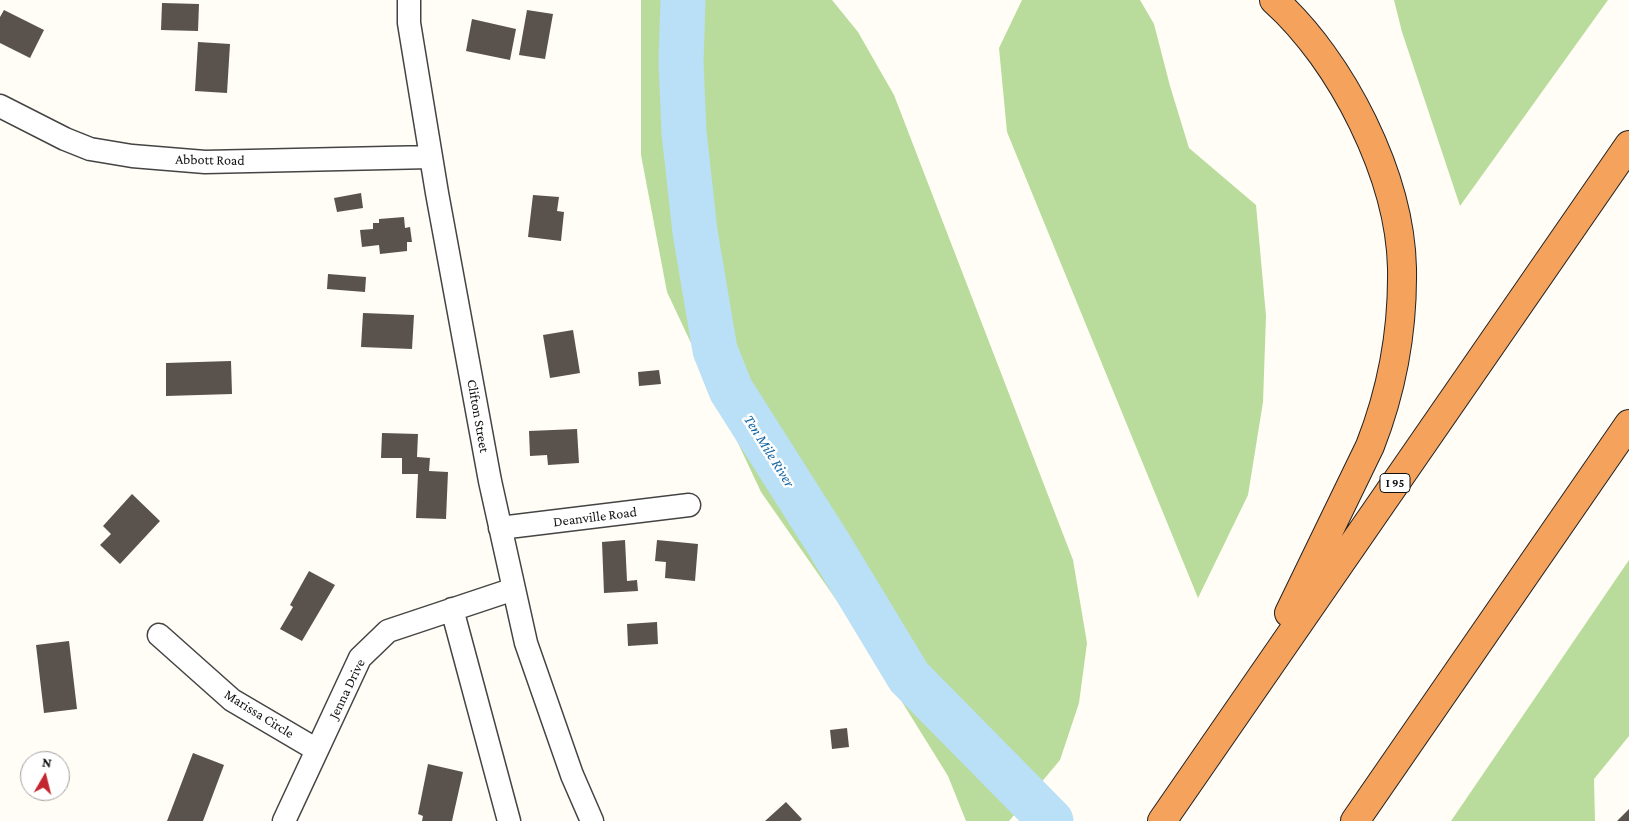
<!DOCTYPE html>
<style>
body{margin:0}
#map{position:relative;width:1629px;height:821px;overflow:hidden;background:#fffdf5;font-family:"Crimson Pro",serif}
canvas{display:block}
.north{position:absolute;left:20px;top:751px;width:50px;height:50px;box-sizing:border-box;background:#fff;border:1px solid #a0a0a0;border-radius:50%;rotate:8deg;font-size:14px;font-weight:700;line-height:20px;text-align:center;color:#111}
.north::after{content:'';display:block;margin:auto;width:18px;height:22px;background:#c4262e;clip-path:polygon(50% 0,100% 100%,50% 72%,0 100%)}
</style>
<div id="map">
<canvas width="1629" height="821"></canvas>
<div class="north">N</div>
</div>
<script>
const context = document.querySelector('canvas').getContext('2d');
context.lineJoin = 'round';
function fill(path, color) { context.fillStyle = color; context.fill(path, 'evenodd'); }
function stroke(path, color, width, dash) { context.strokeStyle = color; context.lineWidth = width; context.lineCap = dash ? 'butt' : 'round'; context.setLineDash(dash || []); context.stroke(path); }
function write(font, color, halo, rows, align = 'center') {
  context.font = font + ' "Crimson Pro",serif'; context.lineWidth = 5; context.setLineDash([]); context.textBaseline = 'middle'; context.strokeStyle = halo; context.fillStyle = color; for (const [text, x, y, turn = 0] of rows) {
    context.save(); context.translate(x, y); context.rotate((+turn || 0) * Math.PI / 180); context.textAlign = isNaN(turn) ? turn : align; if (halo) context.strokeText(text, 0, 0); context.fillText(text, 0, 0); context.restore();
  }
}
fill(new Path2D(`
 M641 0H832L858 32 894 95 1073 560 1087 643 1079 703 1060 760 1009 821H966L948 776 858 631 761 492 667 292 641 155Z
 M1022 0H1140L1154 24 1170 86 1189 148 1256 205 1266 316 1263 402 1248 495 1198 598 1007 132 999 48Z
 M1394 0H1608L1460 206 1402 32Z
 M1629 560V736L1594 779 1595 821H1451Z`), '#b9dc9c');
stroke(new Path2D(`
 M683 0 681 62 684 132 695 232 715 350 731 390 828 543 909 677 1051 821`), '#b9e0f7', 45);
fill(new Path2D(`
 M162 3 199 4 198 31 161 30Z
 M4 10 44 30 30 58 0 43V17Z
 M527 10 553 14 545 59 519 55Z
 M472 19 516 29 510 60 466 51Z
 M198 42 230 44 227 93 195 91Z
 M361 193 363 208 337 212 334 198Z
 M533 195 559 197 557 211 564 212 561 241 528 237Z
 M404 217 405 228 410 227 412 242H407V251L380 254 379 245 362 247 360 230 373 229V223H379V219Z
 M328 274 366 277 365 292 327 289Z
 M363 313 414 315 412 349 361 347Z
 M573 330 580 373 550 378 543 335Z
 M231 361 232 394 166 396V363Z
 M659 370 661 384 639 386 638 372Z
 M577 429 579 463 548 465 547 455 530 456 529 431Z
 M382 433 418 434 417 457 430 458 429 471 448 472 446 519 416 518 418 474H402V458H381Z
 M132 494 160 521 120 564 100 545 111 534 103 526Z
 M625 540 627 581 637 580 638 591 604 593 602 542Z
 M657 540 698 544 695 581 665 578 666 562 655 561Z
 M309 571 335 585 302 641 280 629 293 607 290 605Z
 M657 622 658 644 628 646 627 624Z
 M69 641 77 709 44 713 36 645Z
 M847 728 849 747 832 749 830 730Z
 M193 753 224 765 203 821H167Z
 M428 764 463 772 452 821H422L423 816 418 814Z
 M786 802 802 819 800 821H765Z
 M1629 809V821H1617Z`), '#5a524d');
const street = new Path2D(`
 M409 0V23L437 193 490 481 526 643 572 775 592 821
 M0 106 65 139 90 149 132 156 205 162 431 157
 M500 528 689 505
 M452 609 509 821
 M159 635 232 700 317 750
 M284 821 360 658 388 631 514 589`);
const highway = new Path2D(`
 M1274 0C1342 61 1400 176 1402 268 1403 328 1392 390 1370 446L1289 613
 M1162 821 1629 145
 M1355 821 1629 424`);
stroke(street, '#444', 25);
stroke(highway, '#222', 30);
stroke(street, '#fff', 22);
stroke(highway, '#f5a25d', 28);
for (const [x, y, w] of [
 [1395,483,30]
]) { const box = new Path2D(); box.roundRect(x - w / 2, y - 9.5, w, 19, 4); context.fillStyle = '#fff'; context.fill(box); stroke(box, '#111', 1); }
write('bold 12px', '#111', null, [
 ["I 95",1395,483]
]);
write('14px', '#111', '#fff', [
 ["Abbott Road",210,160,1],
 ["Clifton Street",478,416,80],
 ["Deanville Road",595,517,-7],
 ["Jenna Drive",347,689,-64],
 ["Marissa Circle",259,714,32]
]);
write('italic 15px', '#1768a6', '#fff', [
 ["Ten Mile River",769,451,58]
]);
</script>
